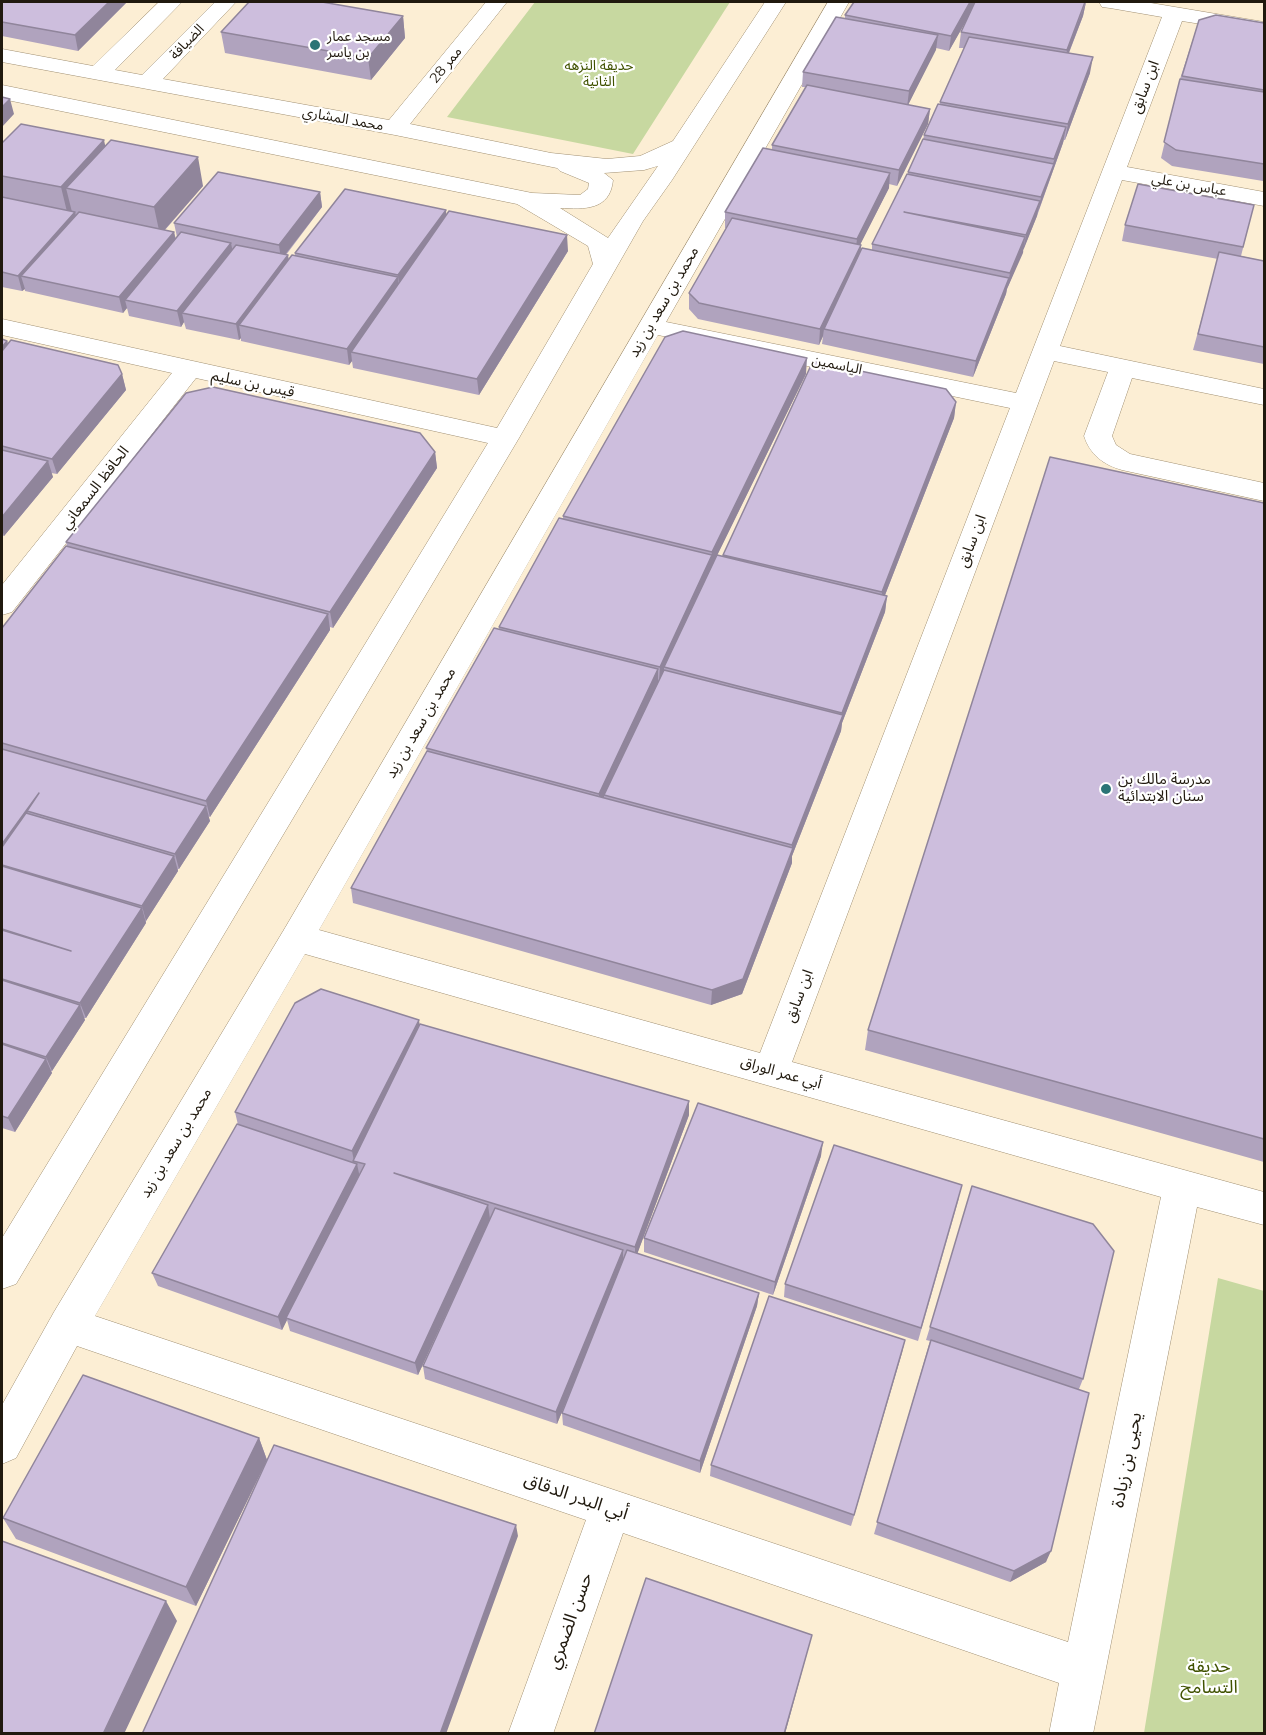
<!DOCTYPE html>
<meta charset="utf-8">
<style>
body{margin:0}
#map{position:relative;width:1266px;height:1735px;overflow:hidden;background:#fceed4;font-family:Montserrat,sans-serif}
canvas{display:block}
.frame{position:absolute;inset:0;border:3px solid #20190e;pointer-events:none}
</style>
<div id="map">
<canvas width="1266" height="1735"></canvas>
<div class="frame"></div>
</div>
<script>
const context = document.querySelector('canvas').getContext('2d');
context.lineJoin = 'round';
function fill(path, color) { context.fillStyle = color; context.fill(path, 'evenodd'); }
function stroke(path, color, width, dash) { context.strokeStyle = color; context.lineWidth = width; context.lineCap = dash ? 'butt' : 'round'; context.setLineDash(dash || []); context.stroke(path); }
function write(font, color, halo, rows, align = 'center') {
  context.font = font + ' Montserrat,"Noto Sans Arabic",sans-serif'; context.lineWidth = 4.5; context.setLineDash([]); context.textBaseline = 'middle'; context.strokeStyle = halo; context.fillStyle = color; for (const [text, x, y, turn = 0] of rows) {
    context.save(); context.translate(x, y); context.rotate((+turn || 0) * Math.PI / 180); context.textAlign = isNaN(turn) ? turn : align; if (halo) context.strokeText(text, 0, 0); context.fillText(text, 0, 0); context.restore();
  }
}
fill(new Path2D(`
 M535 2H730L633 154 447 117Z
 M1218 1278 1264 1291V1733H1144Z`), '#c7d8a0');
const minor = new Path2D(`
 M159 2H182L115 70 142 75 215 2H236L163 79 389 120 486 2H507L410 124 551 153 607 159 640 156 673 141 765 2H786L672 180 643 221 519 438 16 1284 2 1289V1238L488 443 196 378 12 612 2 615V585L172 373 2 335V319L497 428 593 264 588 246 517 204 2 99V85L532 193 580 195 588 189 589 183 560 171 557 168 395 135 2 62V49L93 66ZM658 166 608 238 560 208C584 209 610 211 613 180L604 173 644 170Z
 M828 2H849L666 322 1016 393 1162 17 1110 8 1102 7 1099 2H1145L1264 22V34L1182 21 1127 167 1264 192V206L1122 180 1060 346 1264 389V405L1132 378 1112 436 1116 445 1130 454 1264 483V501L1122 470C1104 465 1090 455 1084 436L1108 372 1054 361 792 1062 1264 1192V1225L1197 1207 1093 1734H1049L1059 1683 623 1533 553 1734H508L586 1520 77 1346 16 1458 2 1464V1405L54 1312 285 928ZM658 335 1010 408 760 1053 319 930ZM305 954 1161 1197 1068 1642 95 1316Z`);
stroke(minor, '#a19073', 1);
fill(minor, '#fff');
fill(new Path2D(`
 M2 2H127L78 51 2 36Z
 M1086 2 1083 16 1069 53 1090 73 1065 140H1064L1037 216 1007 289 1006 294 973 377 822 344 823 336 819 345 698 319 689 309V293L727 228H725V212L772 149V145L806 87H802L803 72 845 18V15ZM969 15 961 32 959 48H964L940 102V105L924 135 923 140 908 172V174L872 244V250L861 252V245L860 244 889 188V184L897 186 928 124 930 109 908 105 936 48 949 51Z
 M403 16 405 38 371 80 225 53 221 32Z
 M1199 20 1264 23V177L1263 181 1172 166 1161 158 1180 79Z
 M2 143 105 146 203 186 165 230 174 232 176 239 177 237 174 223 320 192 322 207 286 255 289 260 295 256V253L446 210V215L568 251 479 395 353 368 352 361 349 365 241 341V338L239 340 186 329 184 322 181 327 129 316 127 308 123 313 25 291V289L22 291 2 287Z
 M1254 205 1241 256 1264 261V364L1193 350 1218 259 1122 241 1125 225Z
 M2 339 7 341 8 344 122 374 126 390 57 474 51 473 53 477 4 536 2 535Z
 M806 374 717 555 723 557V555L956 402 954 418 885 595 887 596 885 612 842 723 841 731 792 856V863L742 994 711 1005 353 903 351 888 427 751 426 748 499 629V627L563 519V516Z
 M435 452 437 468 333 628 330 627V630L210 817 208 816 210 821 179 869H178V871L146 921V923L86 1018H84L85 1020 52 1071H51L52 1073 15 1132 2 1128V628L67 546 66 542Z
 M1264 503V1162L865 1050 868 1030Z
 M420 1024 689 1101V1115L637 1254 759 1293 757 1306 700 1473 563 1425 562 1413 583 1361 557 1424 425 1379 423 1366 474 1255 418 1375 290 1331 287 1320 282 1330 158 1286 152 1273 238 1125 235 1112Z
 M821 1156 773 1295 644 1252V1238Z
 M959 1198 918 1341 784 1297 785 1284Z
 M930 1327 1083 1379 1079 1389 1046 1562 1010 1582 874 1534 930 1341 926 1340Z
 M905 1340 851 1526 710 1476 711 1465Z
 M259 1438 267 1460 196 1606 16 1539 3 1518Z`), '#b0a3be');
fill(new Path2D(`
 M109 2H127L78 51 75 35Z
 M970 2H977L949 51 951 36Z
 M1086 2 1083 16 1064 65 1067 50Z
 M403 16 405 38 371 80 368 58Z
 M938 35 936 50 907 107 909 91Z
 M1093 57 1090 73 1065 140 1068 124Z
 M10 99 14 114 2 127V107Z
 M930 109 928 124 897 186 899 170Z
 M1066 127 1063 143 1038 212 1041 197Z
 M104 140 110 168 66 188 72 212 68 216 61 187Z
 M198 157 203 186 160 235 154 207Z
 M890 173 889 188 855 255 857 239Z
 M320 192 322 207 281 260 279 245Z
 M1040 201 1037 216 1023 251 1026 235Z
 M446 210 447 225 400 291 398 275Z
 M75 212 79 228 21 276 25 289 22 291 18 276Z
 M174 232 177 247 125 300 127 308 123 313 119 297Z
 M567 235 568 251 479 395 477 379Z
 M1025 237 1023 253 1007 289 1010 273Z
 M231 243 234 258 182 313 184 322 181 327 177 311Z
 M861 245 860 260 824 329 823 336 819 345 820 329Z
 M288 255 291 271 239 325 241 338 239 340 236 324Z
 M398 277 399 293 351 352 352 361 349 365 347 349Z
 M1009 278 1006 294 973 377 976 361Z
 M7 341 12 356 2 368V347Z
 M807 358 806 374 712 566 664 667V673L659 682 660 667 711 557 712 552Z
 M122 374 126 390 57 474 52 459Z
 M956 402 954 418 880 608 882 592Z
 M435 452 437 468 333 628 330 612Z
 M48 461 53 477 4 536 2 529V517Z
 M887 596 885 612 842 723 841 731 792 856V863L742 994 711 1005 712 990 791 853 792 845 841 720 842 713Z
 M328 614 330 630 210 817 206 801Z
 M658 669V684L604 795V799L599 809V794Z
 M39 793 27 811 32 825 2 865V844Z
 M206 806 210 821 179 869 175 854Z
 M174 856 178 871 146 921 142 906Z
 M142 908 146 923 86 1018 80 1003Z
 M80 1005 85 1020 52 1071 46 1057Z
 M419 1020 421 1034 354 1161 352 1151Z
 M46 1059 52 1073 15 1132 8 1118Z
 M689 1101V1115L635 1260V1247Z
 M823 1142 821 1156 773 1295 775 1282Z
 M357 1164 360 1178 286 1318 287 1320 282 1330 278 1317Z
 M488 1205 490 1219 418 1375 415 1363Z
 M623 1250V1263L557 1424 556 1412Z
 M759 1293 757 1306 700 1473V1461Z
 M905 1340 902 1353 851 1526 854 1515Z
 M259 1438 267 1460 196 1606 186 1587Z
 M516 1525 518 1536 446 1734H440Z
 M1051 1551 1046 1562 1010 1582 1014 1571Z
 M166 1601 177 1621 124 1734H103Z
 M812 1635 785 1734H784Z`), '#90859b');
const building = new Path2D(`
 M2 2H109L75 35 2 22Z
 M249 2H322L403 16 368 58 221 32Z
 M854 2H970L951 36 845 15Z
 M975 2H1085L1067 50 961 32Z
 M1216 15 1264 23V90L1182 76 1199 20Z
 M836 17 938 35 909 91 803 72Z
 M969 37 1093 57 1068 124 940 102Z
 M1180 79 1264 92V164L1176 150 1164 142Z
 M807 85 930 109 899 170 772 145Z
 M2 97 10 99 2 107Z
 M938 104 1066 127 1054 159 924 135Z
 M21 124 104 140 61 187 2 176V143Z
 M923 139 1054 164 1041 197 908 172Z
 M111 140 198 157 154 207 66 188Z
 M763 148 890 173 857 239 725 212Z
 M218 172 320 192 279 245 174 223Z
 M907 174 1040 201 1026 235 904 212 1025 237 1010 273 872 244Z
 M1138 184 1254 205 1243 247 1125 225Z
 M345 189 446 210 398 275 295 253Z
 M2 197 75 212 18 276 2 272Z
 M449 211 567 235 477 379 351 352Z
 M79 212 174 232 119 297 21 276Z
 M732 218 861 245 820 329 699 303 689 293Z
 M181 232 231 243 177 311 125 300Z
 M236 245 288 255 236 324 182 313Z
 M862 248 1009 278 976 361 824 329Z
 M1219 252 1264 261V347L1198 334Z
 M292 255 398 277 347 349 239 325Z
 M683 331 807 358 712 552 563 516 665 337Z
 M2 339 7 341 2 347Z
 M11 340 118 365 122 374 52 459 2 446V351Z
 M813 361 946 389 956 402 882 592 723 555Z
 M213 387 420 433 435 452 330 612 66 542 186 393Z
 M2 450 48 461 2 517Z
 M1050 457 1264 503V1139L868 1030Z
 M559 518 712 555 660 667 499 627Z
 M66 546 328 614 206 801 2 743V628Z
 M717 555 887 596 842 713 664 667Z
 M494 628 658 669 599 794 426 748Z
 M664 670 843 715 792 845 604 795Z
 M2 749 206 806 175 854 27 811 39 793 2 844Z
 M427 751 793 848 743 979 712 990 351 888Z
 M26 813 174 856 142 906 2 865V847Z
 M2 866 142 908 80 1003 2 979V930L71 951 2 929Z
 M2 980 80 1005 46 1057 2 1043Z
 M321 989 419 1020 352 1151 235 1112 295 1003Z
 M420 1024 689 1101 635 1247 394 1173 488 1205 415 1363 286 1318 365 1164 353 1161Z
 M2 1044 46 1059 8 1118 2 1116Z
 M698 1103 823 1142 775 1282 644 1238Z
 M237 1124 357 1164 278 1317 152 1273Z
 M834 1145 962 1185 921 1328 785 1284Z
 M972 1186 1093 1224 1114 1251 1083 1379 930 1327Z
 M495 1208 623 1250 556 1412 423 1366Z
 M627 1250 759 1293 700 1461 562 1413Z
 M769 1296 905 1340 854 1515 711 1465Z
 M931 1340 1089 1393 1051 1551 1014 1571 877 1522Z
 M83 1375 259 1438 186 1587 3 1518Z
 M274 1445 516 1525 440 1734H142Z
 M2 1541 166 1601 103 1734 2 1733Z
 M646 1578 812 1635 784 1734H594Z`);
fill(building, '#cdbedd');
stroke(building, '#90859b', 1.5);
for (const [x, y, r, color] of [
 [315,45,6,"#2a7476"],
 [1106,789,6,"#2a7476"]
]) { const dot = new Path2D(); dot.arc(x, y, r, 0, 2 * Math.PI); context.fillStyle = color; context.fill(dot); stroke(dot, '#fff', 2); }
write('14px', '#20190e', '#fff', [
 ["مسجد عمار",327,37],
 ["بن ياسر",327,53]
], 'left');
write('14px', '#20190e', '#fff', [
 ["الضيافة",187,42,-46],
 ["ممر 28",446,65,-51],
 ["محمد المشاري",343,119,10],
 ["عباس بن علي",1189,185,10],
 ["الياسمين",837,365,12]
]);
write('14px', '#405200', '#fff', [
 ["حديقة النزهه",599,66],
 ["الثانية",599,82]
]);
write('15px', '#20190e', '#fff', [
 ["ابن سابق",1145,87,-69],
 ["محمد بن سعد بن زيد",664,302,-60],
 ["قيس بن سليم",253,384,12],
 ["الحافظ السمعاني",95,488,-52],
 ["ابن سابق",972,541,-69],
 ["محمد بن سعد بن زيد",421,723,-60],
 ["ابن سابق",799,996,-69],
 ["أبي عمر الوراق",781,1073,16],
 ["محمد بن سعد بن زيد",176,1143,-59]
]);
write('15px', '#20190e', '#fff', [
 ["مدرسة مالك بن",1118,780],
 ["سنان الابتدائية",1118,797]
], 'left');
write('18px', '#20190e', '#fff', [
 ["يحيى بن زيادة",1127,1460,-79],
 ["أبي البدر الدقاق",576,1497,19],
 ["حسن الضمري",570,1621,-70]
]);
write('18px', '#405200', '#fff', [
 ["حديقة",1209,1667],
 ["التسامح",1209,1688]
]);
</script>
